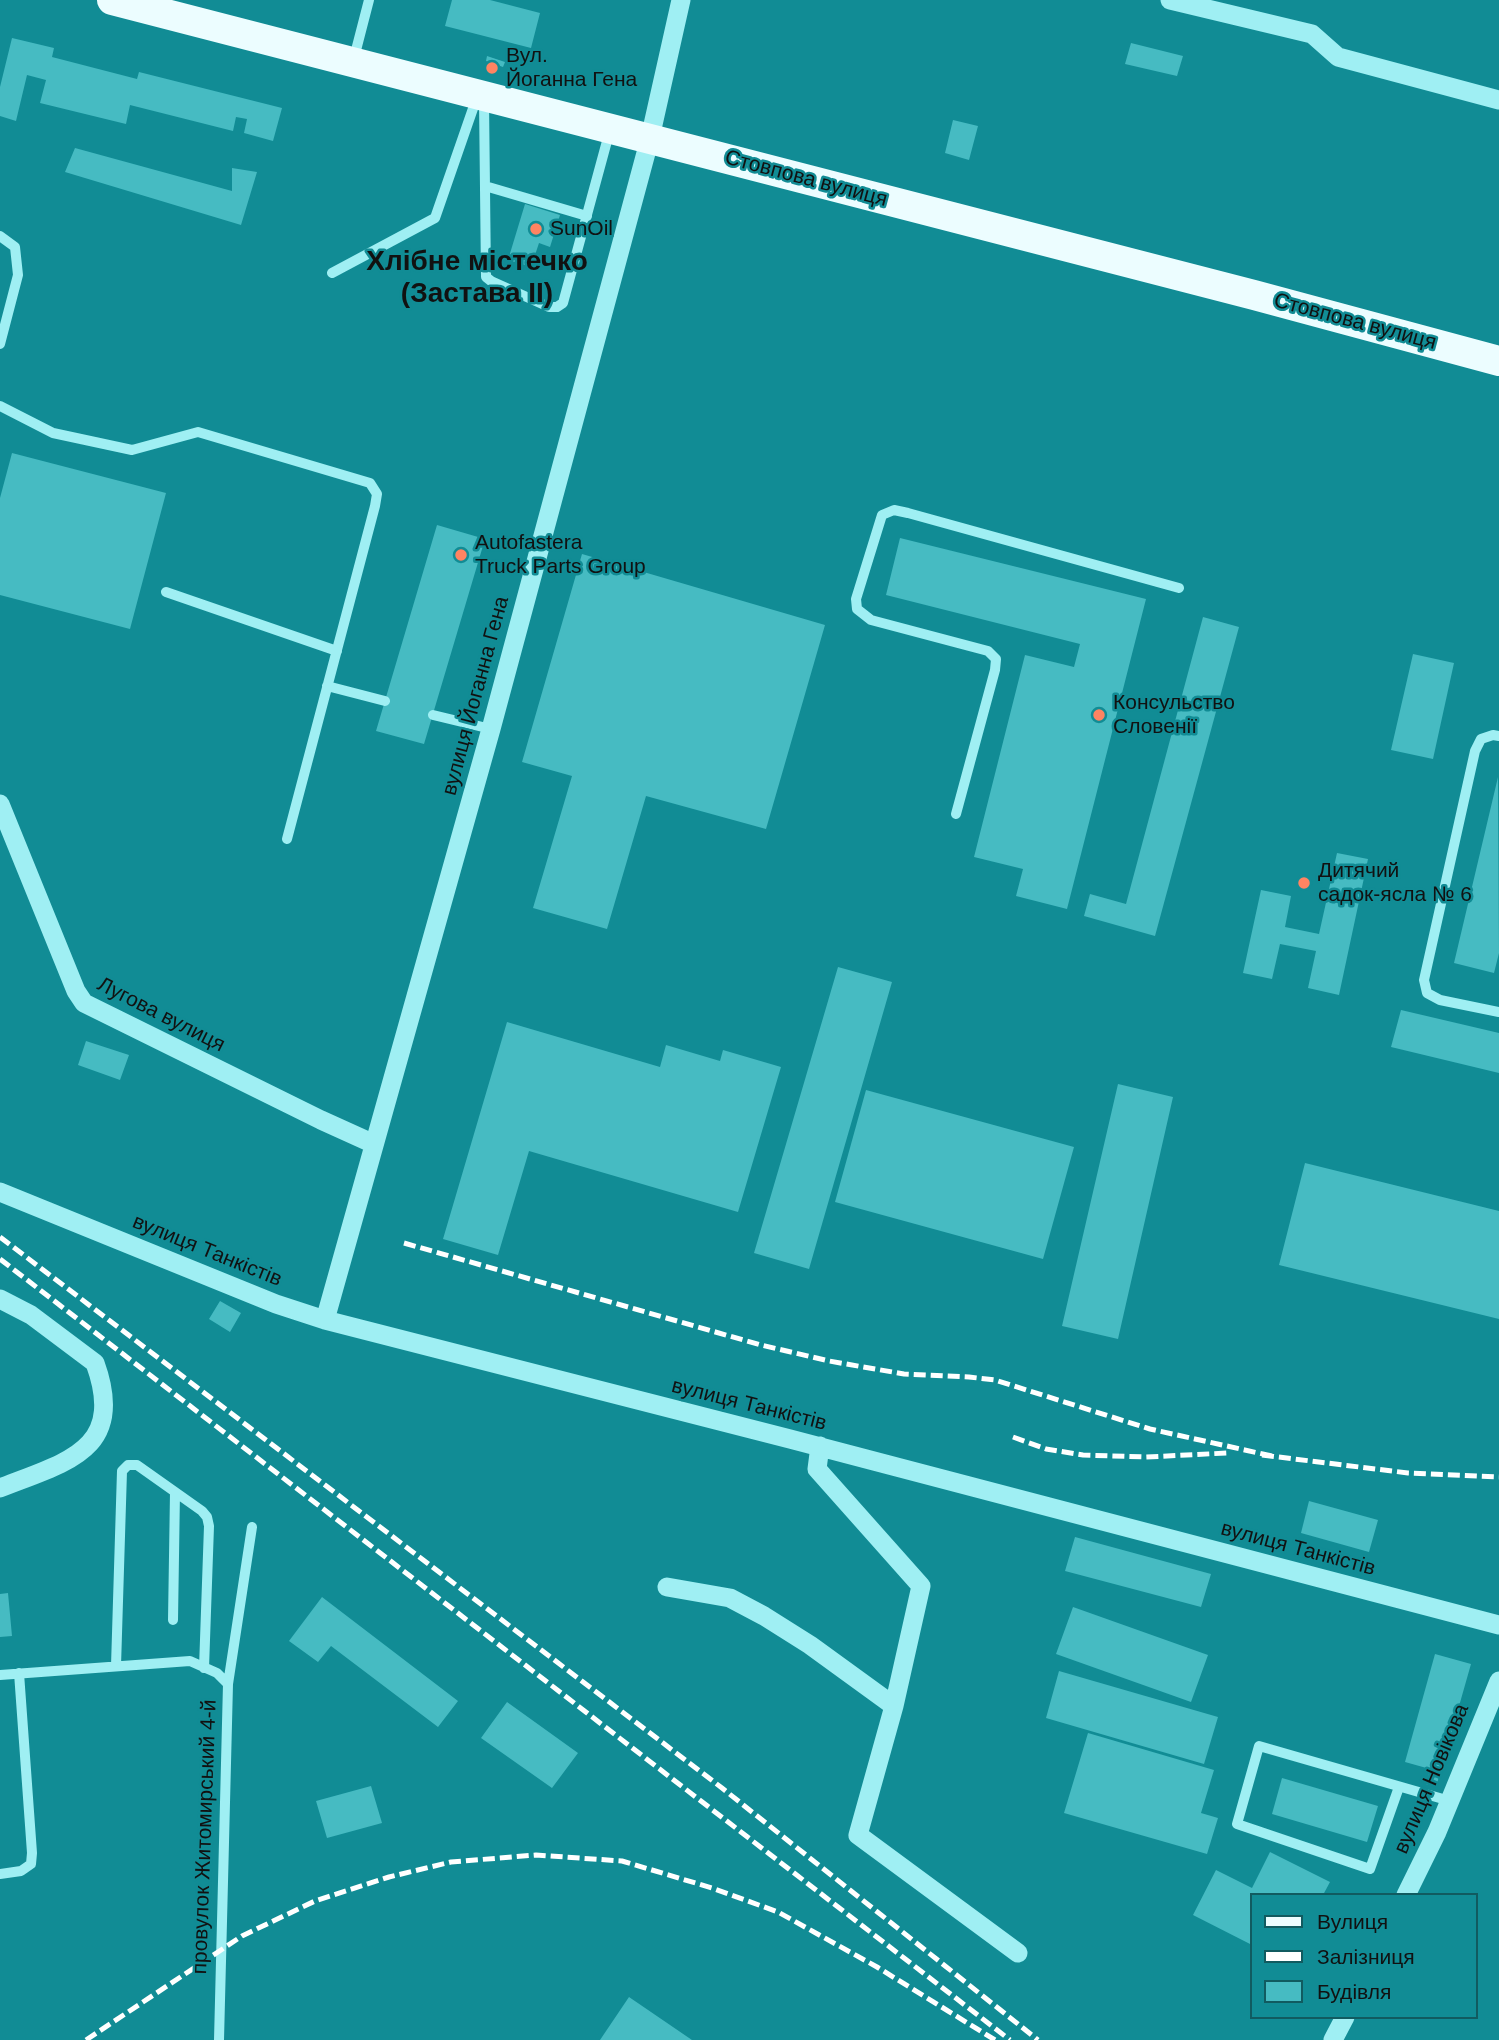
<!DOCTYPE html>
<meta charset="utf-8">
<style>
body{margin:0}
#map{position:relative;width:1499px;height:2040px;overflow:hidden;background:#118c95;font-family:Helvetica,sans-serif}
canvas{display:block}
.legend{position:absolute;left:1250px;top:1893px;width:228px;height:126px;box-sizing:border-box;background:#118c95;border:2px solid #115b60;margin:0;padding:9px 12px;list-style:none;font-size:21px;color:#111}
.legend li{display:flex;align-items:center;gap:14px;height:35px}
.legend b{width:35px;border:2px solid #115b60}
</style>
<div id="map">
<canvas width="1499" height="2040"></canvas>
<ul class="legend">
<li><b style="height:9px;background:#ecfdff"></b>Вулиця</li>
<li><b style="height:9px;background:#fff"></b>Залізниця</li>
<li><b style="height:19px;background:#46bbc2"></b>Будівля</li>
</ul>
</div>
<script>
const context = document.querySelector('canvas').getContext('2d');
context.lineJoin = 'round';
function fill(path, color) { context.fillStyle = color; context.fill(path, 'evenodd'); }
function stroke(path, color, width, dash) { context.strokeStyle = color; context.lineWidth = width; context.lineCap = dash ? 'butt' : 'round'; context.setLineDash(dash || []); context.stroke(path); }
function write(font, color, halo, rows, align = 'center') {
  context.font = font + ' Helvetica,sans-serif'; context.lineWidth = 5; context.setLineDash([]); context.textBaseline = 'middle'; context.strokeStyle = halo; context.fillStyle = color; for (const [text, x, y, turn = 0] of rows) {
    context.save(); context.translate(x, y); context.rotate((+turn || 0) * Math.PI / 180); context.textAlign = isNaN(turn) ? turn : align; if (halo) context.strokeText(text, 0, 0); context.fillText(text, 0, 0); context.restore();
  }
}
fill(new Path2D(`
 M452 0H490L540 13 531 48 445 26Z
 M12 38 54 48 52 57 137 79 139 72 282 108 273 141 244 133 247 119 236 117 233 131 130 105 126 124 40 103 46 80 27 75 16 121 0 116V87Z
 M1131 43 1183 56 1177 76 1125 64Z
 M487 56 505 62 503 67 486 61Z
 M953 120 978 126 969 160 945 153Z
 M75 148 232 191V168L257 172 241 225 65 172Z
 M525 204 560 215 550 247 539 243 531 267 508 260Z
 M12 453 166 493 130 629 0 595V498Z
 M437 525 485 539 424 744 376 731Z
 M900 538 1146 599 1067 909 1016 896 1023 869 974 857 1025 655 1074 667 1080 644 886 595Z
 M582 554 825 625 766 829 646 796 607 929 533 908 572 776 522 762Z
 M1203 617 1239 627 1155 936 1084 916 1090 894 1126 904Z
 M1413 654 1454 663 1433 759 1391 750Z
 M1498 777 1499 953 1494 973 1454 963Z
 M1337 853 1368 859 1339 995 1308 988 1316 951 1280 944 1272 979 1243 973 1261 890 1291 896 1285 927 1319 934Z
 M838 967 892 982 809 1269 754 1253Z
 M1401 1010 1499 1033V1073L1391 1047Z
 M507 1022 660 1067 666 1045 720 1061 723 1050 781 1067 738 1212 529 1151 498 1255 443 1239Z
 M86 1041 129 1055 120 1080 78 1065Z
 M1118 1084 1173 1097 1118 1339 1062 1326Z
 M866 1090 1074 1147 1043 1259 835 1202Z
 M1305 1163 1499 1211V1319L1279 1265Z
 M220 1301 241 1313 230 1332 209 1319Z
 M1309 1501 1378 1520 1369 1552 1301 1533Z
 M1075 1537 1211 1574 1201 1607 1065 1571Z
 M8 1593 12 1636 0 1637V1594Z
 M322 1597 458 1701 438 1727 331 1646 318 1662 289 1641Z
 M1073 1607 1208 1655 1191 1702 1056 1654Z
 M1435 1654 1471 1664 1436 1787 1426 1784 1430 1769 1405 1762Z
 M1059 1671 1218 1717 1204 1764 1046 1718Z
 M507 1702 578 1753 552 1788 481 1738Z
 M1088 1733 1214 1770 1201 1813 1218 1818 1207 1854 1064 1813Z
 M1282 1778 1378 1806 1367 1842 1272 1814Z
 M371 1786 382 1823 327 1838 316 1801Z
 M1270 1852 1330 1882 1323 1895H1252V1945L1193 1915 1216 1870 1252 1888Z
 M629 1997 692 2040H600Z`), '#46bbc2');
stroke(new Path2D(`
 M354 58 369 0
 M484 101 486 277 491 281 549 307H557L563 303 610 130
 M485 186 587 216
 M0 236 15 247 18 275 0 344
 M332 273 435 218 477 97
 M0 406 53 433 132 450 198 432 370 483 377 494 375 506 287 839
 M166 592 337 651
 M327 686 385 701
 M433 715 491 729
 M1499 736 1493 735 1481 739 1475 751 1424 980 1427 993 1440 1000 1499 1012
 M956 814 995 670 996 659 988 651 871 620 857 609 856 599 882 515 894 510 908 513 1179 588
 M173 1620 175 1492
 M116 1666 122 1471 128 1465H137L202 1511 207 1517 209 1526 204 1668
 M0 1675 190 1661 217 1673 228 1684 219 2040
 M228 1684 252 1527
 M1399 1787 1370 1869 1237 1824 1259 1746 1450 1801
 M0 1874 21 1871 31 1864 32 1853 19 1673`), '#9feff3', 10);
stroke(new Path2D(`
 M1170 0 1312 34 1338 57 1499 100
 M0 804 76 991 84 1003 321 1120 374 1144
 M0 1192 276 1304 325 1320 790 1439 1499 1625
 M0 1299 31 1315 95 1363C127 1451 65 1462 0 1488
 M325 1320 491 729 650 138 681 0
 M820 1446 817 1469 921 1586 894 1706 858 1835 1018 1953
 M667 1587 730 1598 764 1616 810 1645 894 1706
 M1406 1895 1437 1832 1499 1681
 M1333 2040 1345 2017`), '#9feff3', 19);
stroke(new Path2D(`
 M112 0 1254 295 1499 361`), '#ecfdff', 30);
stroke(new Path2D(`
 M0 1237 722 1788 1038 2040
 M404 1243 761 1345 829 1361 904 1374 969 1377 995 1380 1150 1429 1272 1456
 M0 1259 1010 2040
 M1013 1437 1046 1449 1083 1455 1146 1457 1227 1453
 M1262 1455 1408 1473 1499 1477
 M86 2040 242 1936 315 1901 389 1877 451 1862 536 1855 622 1861 712 1888 778 1912 877 1967 995 2040`), '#fff', 5, [12, 5]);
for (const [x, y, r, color] of [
 [492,68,7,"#ff8462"],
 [536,229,7,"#ff8462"],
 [461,555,7,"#ff8462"],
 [1099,715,7,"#ff8462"],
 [1304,883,7,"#ff8462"]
]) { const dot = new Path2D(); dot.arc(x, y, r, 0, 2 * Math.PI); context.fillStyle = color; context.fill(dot); stroke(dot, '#118c95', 2.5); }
write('21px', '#111', '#118c95', [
 ["Вул.",506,56],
 ["Йоганна Гена",506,80],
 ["SunOil",550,229],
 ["Autofastera",475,543],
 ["Truck Parts Group",475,567],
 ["Консульство",1113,703],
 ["Словенії",1113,727],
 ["Дитячий",1318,871],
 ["садок-ясла № 6",1318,895]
], 'left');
write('21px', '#111', '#118c95', [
 ["Стовпова вулиця",806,179,15],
 ["Стовпова вулиця",1355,322,15],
 ["вулиця Йоганна Гена",476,696,-75],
 ["Лугова вулиця",161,1015,27],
 ["вулиця Танкістів",207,1251,22],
 ["вулиця Танкістів",749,1405,14],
 ["вулиця Танкістів",1298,1549,15],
 ["вулиця Новікова",1432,1779,-67],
 ["провулок Житомирський 4-й",205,1837,-88]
]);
write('bold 28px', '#111', '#118c95', [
 ["Хлібне містечко",477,262],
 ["(Застава ІІ)",477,294]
]);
</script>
